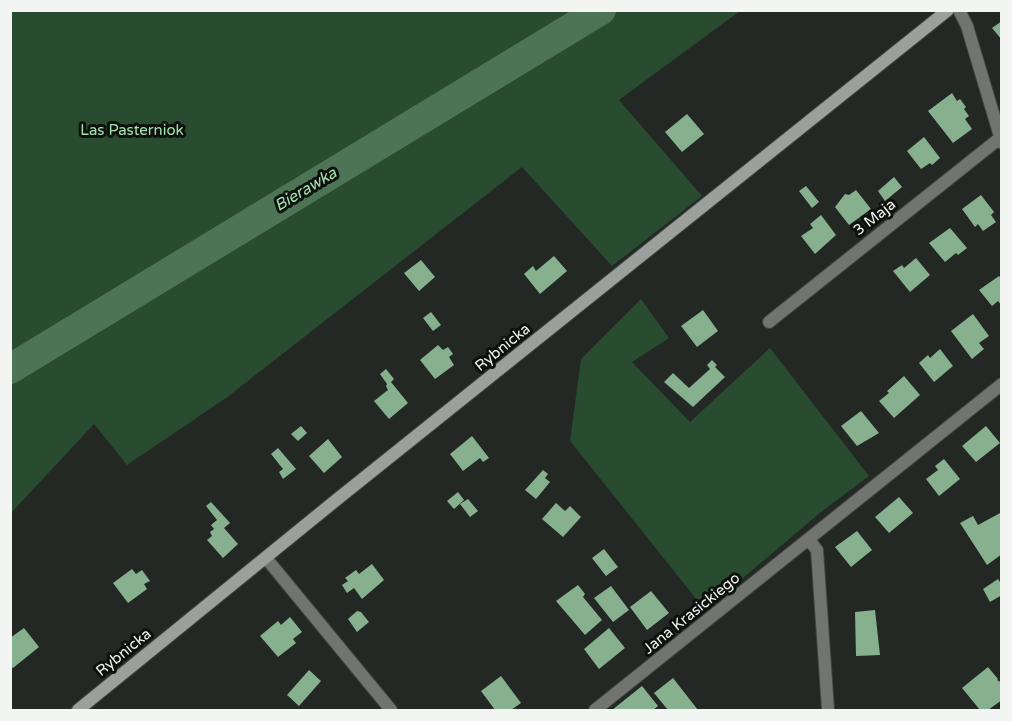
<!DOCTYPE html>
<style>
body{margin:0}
#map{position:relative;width:1012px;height:721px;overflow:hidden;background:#232824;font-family:"Varela Round",sans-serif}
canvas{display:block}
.frame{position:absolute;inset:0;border:12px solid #f2f5f2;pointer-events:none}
</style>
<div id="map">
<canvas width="1012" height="721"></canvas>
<div class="frame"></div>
</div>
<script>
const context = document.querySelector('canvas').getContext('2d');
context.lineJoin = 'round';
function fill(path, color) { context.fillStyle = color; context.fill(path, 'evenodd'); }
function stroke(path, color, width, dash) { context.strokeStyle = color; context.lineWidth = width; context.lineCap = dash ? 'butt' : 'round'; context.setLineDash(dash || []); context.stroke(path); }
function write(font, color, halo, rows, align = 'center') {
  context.font = font + ' "Varela Round",sans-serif'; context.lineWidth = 6; context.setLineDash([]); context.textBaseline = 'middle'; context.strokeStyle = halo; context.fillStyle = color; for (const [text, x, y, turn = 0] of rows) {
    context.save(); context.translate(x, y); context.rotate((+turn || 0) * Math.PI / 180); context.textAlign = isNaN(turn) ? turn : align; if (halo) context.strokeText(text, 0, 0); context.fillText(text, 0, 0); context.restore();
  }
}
fill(new Path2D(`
 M11 10H740V11L619 100 702 196 612 266 522 167 226 398 127 465 94 424 11 513Z
 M641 299 669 338 632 362 690 422 770 348 869 476 821 512 705 610 570 441 581 359Z`), '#294b30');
stroke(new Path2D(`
 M10 369 601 10`), '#4d7555', 30);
fill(new Path2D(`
 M1002 21V40L992 28Z
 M952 93 957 101 960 99 966 107 964 109 969 116 965 119 972 129 953 143 928 111Z
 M687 114 704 134 682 152 665 132Z
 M924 137 940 158 932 165 930 163 921 169 907 151Z
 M894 177 902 187 885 201 878 191Z
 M806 186 819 202 812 208 799 191Z
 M856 190 871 209 849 225 835 207 845 194 849 195Z
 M981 195 994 212 991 215 996 222 983 231 978 224 975 227 962 209Z
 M821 215 836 235 815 254 801 236 813 228 810 224Z
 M950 228 967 248 958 255 956 253 945 262 929 243Z
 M554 256 567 271 540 294 524 274 533 266 536 271Z
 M916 258 930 275 910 292 893 271 902 265 904 268Z
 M421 260 435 277 419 291 404 273Z
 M999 276 1002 279V306L998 301 992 306 979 290Z
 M703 310 718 331 697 347 681 326Z
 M431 312 441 325 433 331 423 318Z
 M973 314 989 336 979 343 984 349 972 359 951 331Z
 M438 345 443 350 448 347 453 354 449 357 454 365 435 379 420 360Z
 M940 349 953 366 934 382 919 363 928 355 930 358Z
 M712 360 717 365 715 367 725 377 693 407 664 382 673 373 689 388 710 369 707 365Z
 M386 369 394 379 391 382 408 403 389 419 374 401 388 390 386 386 387 384 380 374Z
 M904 376 920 395 894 418 879 401 889 393 887 391Z
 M861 411 879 433 857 446 841 426Z
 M301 426 307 433 298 441 291 434Z
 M986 426 1000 443 976 462 962 446Z
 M472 436 489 458 483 462 480 458 463 471 450 454Z
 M328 439 342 457 324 473 309 456Z
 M278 448 296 469 283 479 279 472 283 469 271 454Z
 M944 459 960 479 939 496 926 479 938 470 935 466Z
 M543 470 548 474 545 478 550 482 536 499 525 490Z
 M458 492 464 500 454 509 447 501Z
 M899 497 913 513 889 533 875 517Z
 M468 499 478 511 470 517 460 504Z
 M211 502 230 523 224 528 238 544 223 558 207 540 212 536 210 532 214 529 211 525 217 520 206 506Z
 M556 503 565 511 570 506 581 517 563 537 542 519Z
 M1002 512V549L1000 550 1002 554 987 565 960 523 973 516 978 525Z
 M857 531 872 550 851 567 835 547Z
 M604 549 618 567 606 576 592 558Z
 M372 564 384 580 362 599 354 588 347 593 342 585 348 581 345 578 356 570 359 574Z
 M132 569 136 574 142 570 150 581 144 584 147 589 128 603 113 583Z
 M998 579 1002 585V595L990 602 983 589Z
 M578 585 585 594 583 597 602 620 585 635 556 601Z
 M611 586 629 610 613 622 594 598Z
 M651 591 669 613 647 630 630 607Z
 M875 610 880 655 856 656 855 612Z
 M357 611 361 612 369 622 357 632 348 619Z
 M290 617 302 632 293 639 296 643 278 657 260 636 278 621 281 625Z
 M24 628 39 647 13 668 10 665V638Z
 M609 628 625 648 599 669 584 649Z
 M988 667 998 679 997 680 1002 683V700L988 710H980L962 688Z
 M309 670 321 681 299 706 287 695Z
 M501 676 521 703 511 710H495L481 691Z
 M673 678 698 710H668L654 693Z
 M642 686 658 706 653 710H612Z`), '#87b18e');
const street = new Path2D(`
 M959 10 967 26 1002 143
 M769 322 1000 138
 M809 540 817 550 828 710
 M266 558 391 710
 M595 710 1002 384`);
const secondary = new Path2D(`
 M78 710 335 501 948 10`);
stroke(street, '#404541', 14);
stroke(secondary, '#404541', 14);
stroke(street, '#717471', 12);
stroke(secondary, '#9ca09c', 12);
write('15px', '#a2e2ae', '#0e100e', [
 ["Las Pasterniok",132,131]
]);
write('15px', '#f2f5f2', '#0e100e', [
 ["3 Maja",875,218,-38],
 ["Rybnicka",503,348,-39],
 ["Jana Krasickiego",692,614,-39],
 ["Rybnicka",124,653,-39]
]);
write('italic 16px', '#a3e3af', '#0e100e', [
 ["Bierawka",306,190,-31]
]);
</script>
